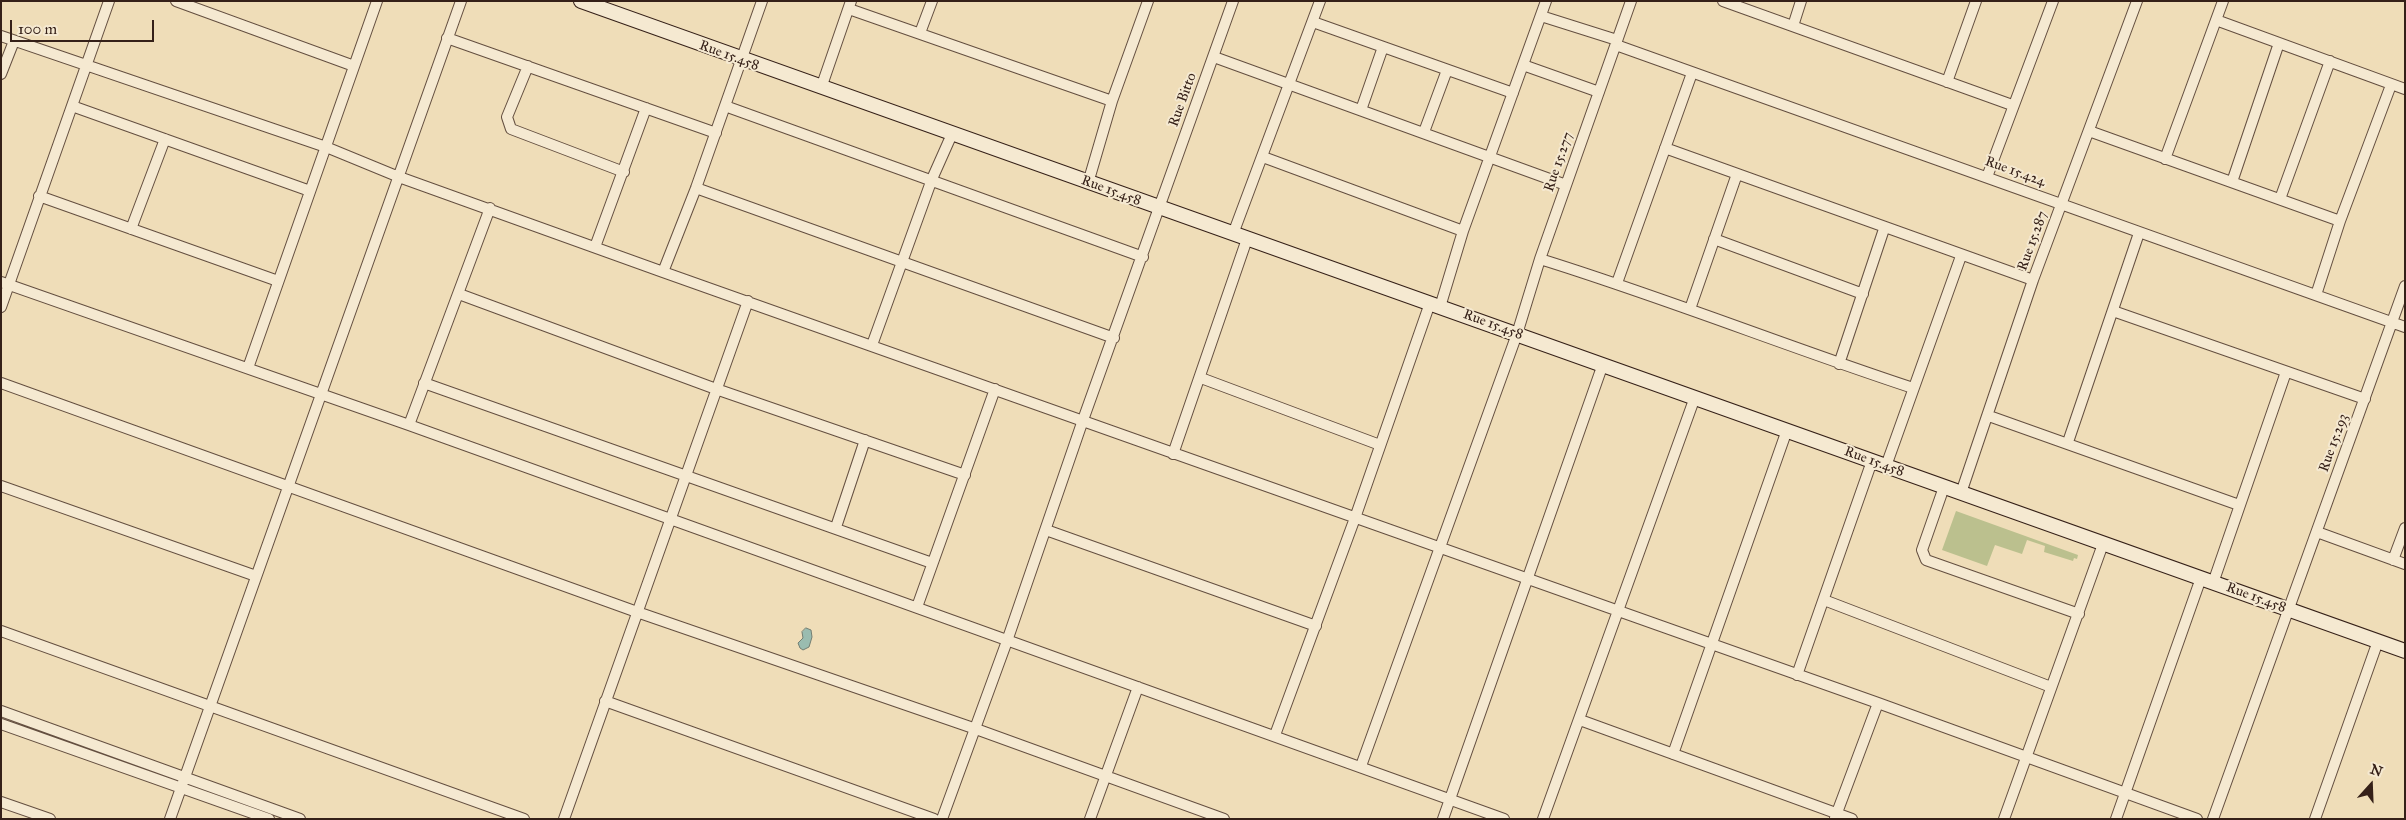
<!DOCTYPE html>
<style>
body{margin:0}
#map{position:relative;width:2406px;height:820px;overflow:hidden;background:#efddb8;font-family:"IM FELL Great Primer",serif}
canvas{display:block}
.frame{position:absolute;inset:0;border:2px solid #352018;pointer-events:none}
.north{position:absolute;left:2346px;top:760px;width:50px;height:50px;-webkit-text-stroke:4px #f5e9d1;paint-order:stroke;rotate:20deg;font-size:14px;font-weight:700;line-height:20px;text-align:center;color:#352018}
.north::after{content:'';display:block;margin:auto;width:18px;height:22px;background:#352018;clip-path:polygon(50% 0,100% 100%,50% 72%,0 100%)}
.scale{position:absolute;left:10px;top:20px;width:144px;height:22px;box-sizing:border-box;border:2px solid #352018;border-top:0;padding-left:6px;font-size:15px;line-height:18px;white-space:nowrap;color:#352018;-webkit-text-stroke:4px #f5e9d1;paint-order:stroke}
</style>
<div id="map">
<canvas width="2406" height="820"></canvas>
<div class="frame"></div>
<div class="north">N</div>
<div class="scale">100 m</div>
</div>
<script>
const context = document.querySelector('canvas').getContext('2d');
context.lineJoin = 'round';
function fill(path, color) { context.fillStyle = color; context.fill(path, 'evenodd'); }
function stroke(path, color, width, dash) { context.strokeStyle = color; context.lineWidth = width; context.lineCap = dash ? 'butt' : 'round'; context.setLineDash(dash || []); context.stroke(path); }
function write(font, color, halo, rows, align = 'center') {
  context.font = font + ' "IM FELL Great Primer",serif'; context.lineWidth = 4; context.setLineDash([]); context.textBaseline = 'middle'; context.strokeStyle = halo; context.fillStyle = color; for (const [text, x, y, turn = 0] of rows) {
    context.save(); context.translate(x, y); context.rotate((+turn || 0) * Math.PI / 180); context.textAlign = isNaN(turn) ? turn : align; if (halo) context.strokeText(text, 0, 0); context.fillText(text, 0, 0); context.restore();
  }
}
fill(new Path2D(`
 M1956 511 2078 555 2077 559 2074 558 2073 561 2044 552 2045 546 2027 540 2022 554 1995 545 1987 566 1942 550Z`), '#bbc08e');
const water = new Path2D(`
 M806 628 811 630 812 637 809 647 803 650 800 648 798 643 803 638 802 632Z`);
fill(water, '#9abcb0');
stroke(water, '#727e73', 1);
const minor = new Path2D(`
 M176 1 354 66
 M1723 1 2012 105
 M849 9 1112 101
 M1541 16 1617 40
 M2216 20 2405 89
 M1313 22 1513 93
 M1793 26 1801 1
 M920 33 932 1
 M1 36 326 147 399 177 663 272 1878 703 2197 819
 M447 38 716 133
 M1616 45 2405 327
 M1214 57 1566 185
 M1523 65 1599 92
 M528 66 507 117 511 129 624 172
 M1 74 14 41
 M1947 82 1976 1
 M821 88 851 1
 M72 106 310 191
 M725 106 1143 257
 M1361 110 1383 47
 M2089 131 2340 221
 M1424 132 1447 70
 M1665 148 2033 280
 M1263 157 1463 231
 M2165 159 2223 1
 M1987 177 2053 1
 M2232 182 2279 43
 M1088 183 1112 101 1148 1
 M696 188 1114 338
 M39 196 278 281
 M2280 199 2330 61
 M131 229 165 139
 M1233 234 1320 1
 M1714 239 1863 294
 M595 247 646 108
 M1540 259C1666 298 1788 347 1913 388
 M663 272 696 188 762 1
 M1 282 409 425 1504 819
 M1617 283 1692 73
 M459 294 716 389 965 475
 M2316 295 2340 221 2391 85
 M1 307 109 1
 M1440 307 1463 231 1546 1
 M1690 309 1737 174
 M2113 311 2365 399
 M872 345 932 179 952 134
 M1839 364 1884 229
 M248 368 377 1
 M1201 378 1380 445
 M1 383 637 612 976 729 1224 819
 M424 383 932 563
 M1989 416 2239 505
 M409 425 490 208
 M2068 442 2139 233
 M1173 454 1247 239
 M1886 466 1961 256
 M1 486 256 576
 M1944 487 1922 550 1926 560 2079 614
 M1961 493 2033 280 2137 1
 M836 527 865 440
 M1046 530 1316 626
 M2317 532 2405 564
 M2393 560 2405 528
 M2213 583 2286 372
 M1824 600 2051 687
 M917 607 995 389
 M1 631 524 819
 M1797 675 1872 461
 M605 701 934 819
 M1 711 300 819
 M1580 720 1852 819
 M1 724 269 819
 M1275 735 1355 518 1430 303
 M1673 754 1787 430
 M1361 766 1517 334 1540 259 1631 1
 M1 802 50 819
 M1835 818 1878 703
 M170 819 461 1
 M564 819 748 301
 M942 819 1007 641 1083 420 1233 1
 M1090 819 1138 687
 M1443 819 1603 364
 M1543 819 1695 397
 M2004 819 2103 544
 M2116 819 2201 578
 M2213 819 2405 286
 M2315 819 2378 641`);
const secondary = new Path2D(`
 M581 1 2405 651`);
stroke(minor, '#644f40', 12);
stroke(secondary, '#352018', 16);
stroke(minor, '#f5e9d1', 10);
stroke(secondary, '#f5e9d1', 14);
write('14px', '#352018', '#f5e9d1', [
 ["Rue 15.458",729,56,20],
 ["Rue Bitto",1183,100,-70],
 ["Rue 15.277",1559,162,-71],
 ["Rue 15.424",2015,172,20],
 ["Rue 15.458",1111,191,20],
 ["Rue 15.287",2033,241,-70],
 ["Rue 15.458",1493,325,20],
 ["Rue 15.293",2334,443,-70],
 ["Rue 15.458",1874,462,20],
 ["Rue 15.458",2256,598,20]
]);
</script>
